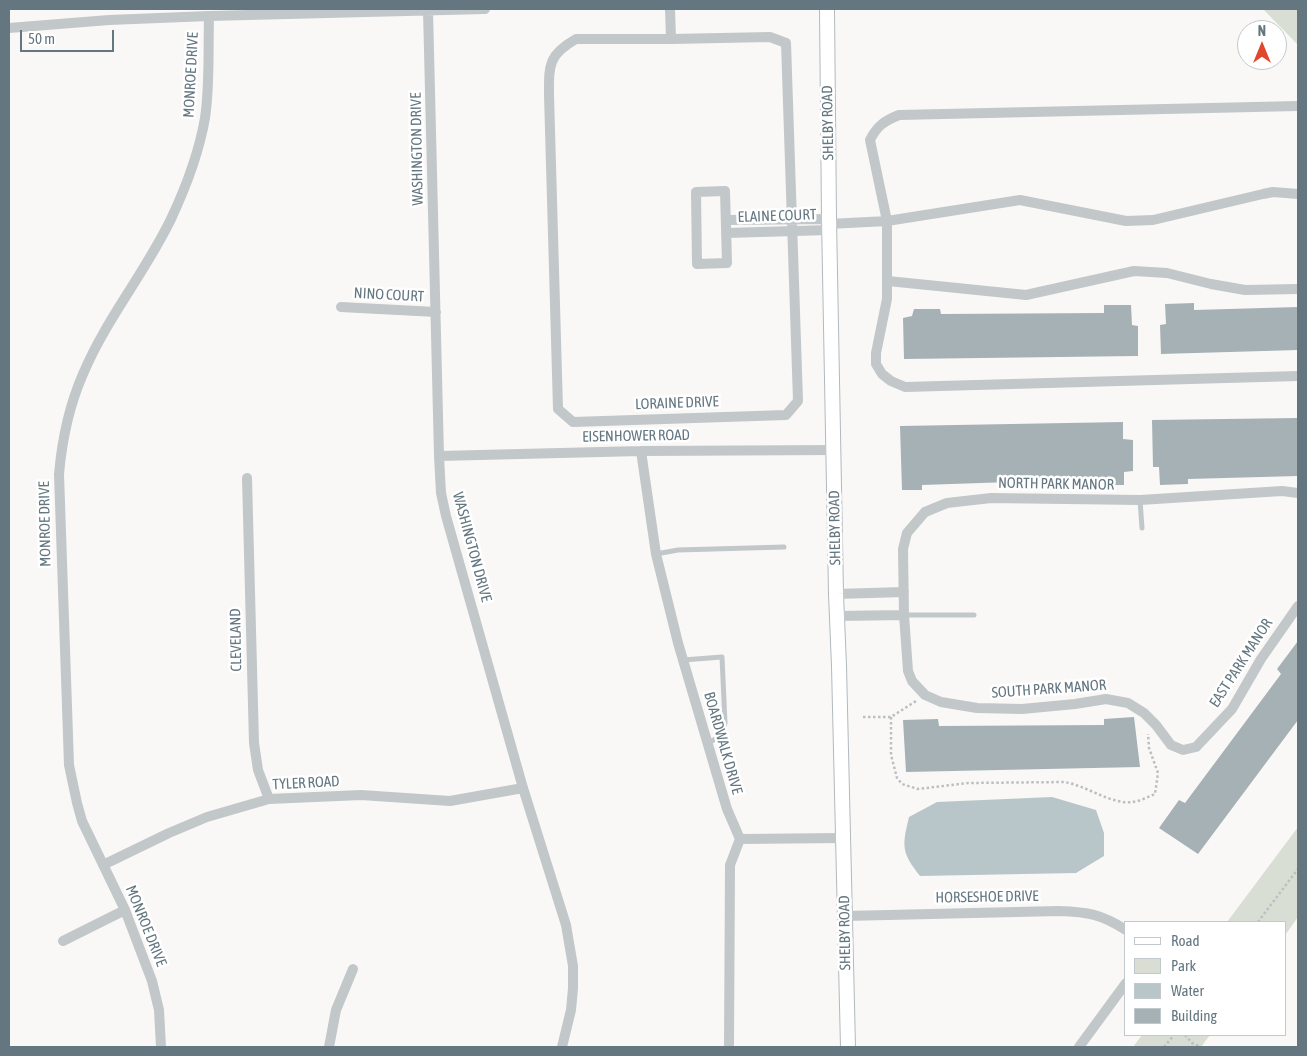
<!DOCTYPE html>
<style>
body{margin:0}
#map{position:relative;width:1307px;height:1056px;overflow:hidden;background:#f9f8f6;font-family:"Asap Condensed",sans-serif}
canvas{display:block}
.frame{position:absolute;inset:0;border:10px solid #647781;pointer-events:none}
.legend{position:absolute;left:1124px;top:921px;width:162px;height:115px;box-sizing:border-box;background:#fff;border:1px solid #c1c9cd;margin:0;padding:6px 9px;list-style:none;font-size:15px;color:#647781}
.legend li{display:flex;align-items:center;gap:10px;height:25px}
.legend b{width:25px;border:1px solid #c1c9cd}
.north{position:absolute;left:1237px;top:20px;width:50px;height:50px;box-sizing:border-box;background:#fff;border:1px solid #c1c9cd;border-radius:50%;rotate:0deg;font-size:14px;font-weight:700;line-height:20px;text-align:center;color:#647781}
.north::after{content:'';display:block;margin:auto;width:18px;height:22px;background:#e1472d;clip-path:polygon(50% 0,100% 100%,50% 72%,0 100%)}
.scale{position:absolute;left:20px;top:30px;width:94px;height:22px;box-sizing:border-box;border:2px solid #647781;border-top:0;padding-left:6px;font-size:15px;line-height:18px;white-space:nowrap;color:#647781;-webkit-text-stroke:4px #fff;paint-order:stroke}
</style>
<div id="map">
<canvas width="1307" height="1056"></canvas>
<div class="frame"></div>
<ul class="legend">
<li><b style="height:6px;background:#fff"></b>Road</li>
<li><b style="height:14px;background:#d9ded5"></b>Park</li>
<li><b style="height:14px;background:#b9c6c9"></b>Water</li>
<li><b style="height:14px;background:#a6b1b5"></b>Building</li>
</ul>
<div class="north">N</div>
<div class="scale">50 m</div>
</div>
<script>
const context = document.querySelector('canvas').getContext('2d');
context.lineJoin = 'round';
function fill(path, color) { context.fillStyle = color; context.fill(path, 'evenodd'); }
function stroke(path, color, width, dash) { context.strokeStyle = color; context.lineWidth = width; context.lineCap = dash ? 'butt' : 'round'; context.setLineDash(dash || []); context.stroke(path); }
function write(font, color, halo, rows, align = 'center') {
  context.font = font + ' "Asap Condensed",sans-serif'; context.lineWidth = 5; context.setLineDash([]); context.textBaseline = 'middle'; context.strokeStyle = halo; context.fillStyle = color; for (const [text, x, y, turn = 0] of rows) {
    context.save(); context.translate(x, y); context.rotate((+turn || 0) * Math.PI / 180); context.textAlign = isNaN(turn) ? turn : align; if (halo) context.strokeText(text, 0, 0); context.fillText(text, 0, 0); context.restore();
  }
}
fill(new Path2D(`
 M1263 9H1298V45Z
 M1298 827V917L1286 934V922H1227Z
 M1142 1035H1210L1201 1047H1133Z`), '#d9ded5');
fill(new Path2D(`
 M1052 797 1096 810 1104 833V856L1076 873 920 876C901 852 902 846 909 817L937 802Z`), '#b9c6c9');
fill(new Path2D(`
 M1194 303V310L1298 307V350L1161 354 1160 325 1166 324 1165 304Z
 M1104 305H1131L1132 325 1138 326V356L904 359 903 318 912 316 914 309H940L941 314 1104 313Z
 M1298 418V476L1188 479V484L1160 485 1159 467H1153L1152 420Z
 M1123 422V439L1133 440V471L1124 472V485H1101L1099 479 922 485V490H902L900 426Z
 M1298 641V720L1198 854 1159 828 1179 800 1185 803 1281 674 1277 669Z
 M1134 717 1140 767 906 772 903 720 938 719 939 726 1104 725V719Z`), '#a6b1b5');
const secondary = new Path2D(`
 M827 9 829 219 836 594 839 666 848 1047`);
stroke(secondary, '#b2b9bd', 16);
stroke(new Path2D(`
 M863 717H891L916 701
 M891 717V755L897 778 902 784 918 789 968 783 1064 782C1086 785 1111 805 1133 802 1140 801 1148 797 1155 794L1158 773 1149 748 1148 734
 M1258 922 1298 869
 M1185 1035 1192 1043 1201 1047
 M1164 1047 1174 1035`), '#bcbfc1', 2.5, [2.5, 2.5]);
stroke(new Path2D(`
 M1140 500 1142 528
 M656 554 678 550 784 547
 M904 615H974
 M683 660 722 657 725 723 721 736 708 743`), '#c2c7ca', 5);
stroke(new Path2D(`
 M670 9 671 39
 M428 10 439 456 441 493 446 516 523 788 566 925 573 966V988L571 1010 562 1047
 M9 28 109 20 209 16 485 9
 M770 37 786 43 798 401 786 415 573 422 558 409 549 95C549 65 548 55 576 39H671Z
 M1298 106 899 115C884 121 877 126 870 140L887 221V299L876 353V364L882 374 891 381 905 387 1298 376
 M725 191 727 263 697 264 696 192Z
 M726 220 829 219
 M829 224 887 221 1020 200 1126 221 1153 220 1263 194 1273 192 1298 194
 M726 233 829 230
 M888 281 1026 295 1134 271 1167 273 1211 284 1245 290 1298 289
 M341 307 436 312
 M641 451 656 554 678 643 727 809 740 839 730 865 729 1045
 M439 456 641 451 834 450
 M247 478 254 743 258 770 269 799
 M1298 493 1282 491 1140 500 991 498 947 503 925 512 907 533 903 549 904 615 908 671 912 681 925 695 941 702 977 708 1022 709 1075 704 1106 699 1128 703 1144 713 1156 725 1171 745 1183 750 1196 747 1232 709 1261 659 1298 606
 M836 594 904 592
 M837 616 904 615
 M740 839 842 838
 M103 865 169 833 207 817 269 799 361 795 450 801 523 788
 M845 916 1059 911C1088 912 1101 914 1126 930
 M63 941 125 910
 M161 1047 159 1010 152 981 125 910 82 821 77 803 69 765 59 474C62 440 69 406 83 374 106 319 145 273 171 219 186 187 199 153 205 118 210 85 208 50 209 16
 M329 1047 336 1010 353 969
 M1079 1047 1126 983`), '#c2c7ca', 10);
stroke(secondary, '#fff', 14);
write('15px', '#647781', '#fff', [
 ["MONROE DRIVE",191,75,-87],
 ["SHELBY ROAD",828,123,-91],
 ["WASHINGTON DRIVE",417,149,-91],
 ["ELAINE COURT",777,216,-2],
 ["NINO COURT",389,295,3],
 ["LORAINE DRIVE",677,403,-2],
 ["EISENHOWER ROAD",636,436,-1],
 ["NORTH PARK MANOR",1056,484,1],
 ["MONROE DRIVE",45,524,-91],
 ["SHELBY ROAD",835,528,-91],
 ["WASHINGTON DRIVE",472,547,75],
 ["CLEVELAND",236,640,-91],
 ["EAST PARK MANOR",1241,663,-57],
 ["SOUTH PARK MANOR",1049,689,-4],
 ["BOARDWALK DRIVE",723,743,74],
 ["TYLER ROAD",306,783,-3],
 ["HORSESHOE DRIVE",987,897,-1],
 ["MONROE DRIVE",146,926,68],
 ["SHELBY ROAD",845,933,-91]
]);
</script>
